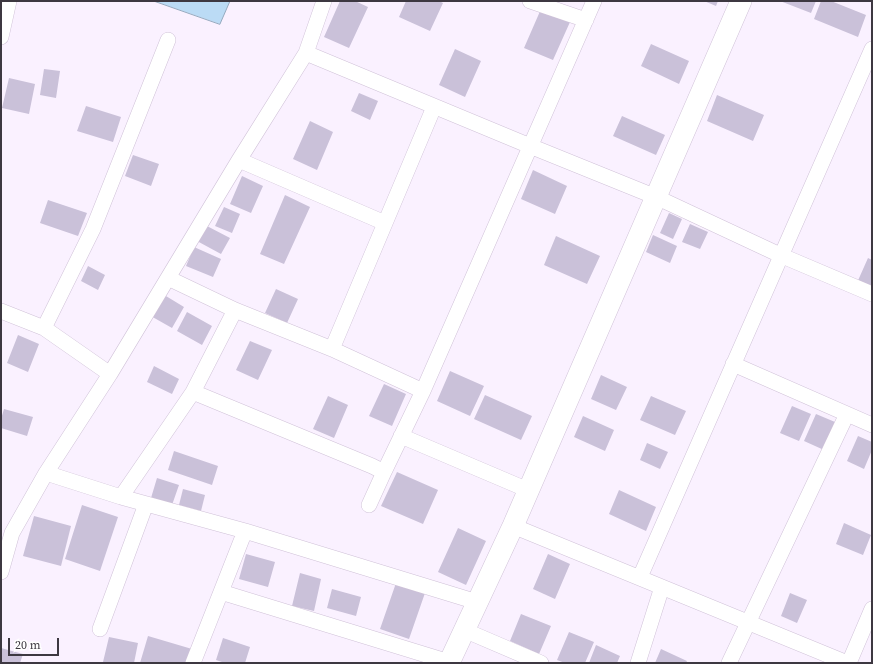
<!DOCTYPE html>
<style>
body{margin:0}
#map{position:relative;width:873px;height:664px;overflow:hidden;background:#faf1ff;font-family:"Source Serif 4",serif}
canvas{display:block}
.frame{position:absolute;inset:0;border:2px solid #3d3841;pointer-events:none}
.scale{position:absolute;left:8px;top:638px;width:51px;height:18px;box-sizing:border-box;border:2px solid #3d3841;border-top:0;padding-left:5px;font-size:12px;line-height:14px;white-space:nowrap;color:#3d3841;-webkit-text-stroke:3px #fff;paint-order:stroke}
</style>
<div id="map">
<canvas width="873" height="664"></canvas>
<div class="frame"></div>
<div class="scale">20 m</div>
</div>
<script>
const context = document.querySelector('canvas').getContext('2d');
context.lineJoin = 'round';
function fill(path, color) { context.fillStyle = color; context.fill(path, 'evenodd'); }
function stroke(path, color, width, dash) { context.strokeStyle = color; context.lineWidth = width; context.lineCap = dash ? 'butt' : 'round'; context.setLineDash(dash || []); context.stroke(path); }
const water = new Path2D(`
 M154 1H230L220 24Z`);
fill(water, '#bbdbf5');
stroke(water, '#95aabf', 1);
fill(new Path2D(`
 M340 1H355L368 7 349 48 324 37Z
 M406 1H439L443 3 430 31 399 17Z
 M704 1H718L716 6Z
 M780 1H816L811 13Z
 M821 1H831L866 15 858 37 814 19Z
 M541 9 570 22 553 60 524 48Z
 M651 44 689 61 679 84 641 66Z
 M455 49 481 61 465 97 439 85Z
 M44 69 60 71 56 98 40 95Z
 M9 78 35 84 29 114 2 108Z
 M359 93 378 101 370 120 351 111Z
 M717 95 764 115 753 141 707 121Z
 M86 106 121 117 113 142 77 131Z
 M622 116 665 135 656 155 613 136Z
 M310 121 333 132 317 170 293 159Z
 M133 155 159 164 151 186 125 176Z
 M533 170 567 186 555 214 521 199Z
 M242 176 263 186 251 213 230 204Z
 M285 195 310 207 284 264 260 254Z
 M48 200 87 213 78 236 40 223Z
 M224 207 240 214 232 233 215 226Z
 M669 213 682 219 673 239 660 233Z
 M690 224 708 232 700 249 682 242Z
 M205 225 230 238 221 254 197 241Z
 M653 235 677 246 670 263 646 252Z
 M556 236 600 256 587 284 544 265Z
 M194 247 221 259 213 277 186 266Z
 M868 258 872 260V292L856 285Z
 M88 266 105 275 98 290 81 281Z
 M276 289 298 299 287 323 265 313Z
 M161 293 184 307 172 328 149 315Z
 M187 312 212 326 202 345 177 331Z
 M18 335 39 344 28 372 7 363Z
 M250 341 272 350 258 380 236 370Z
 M154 366 179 379 172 394 147 382Z
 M450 371 484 386 470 416 437 401Z
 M601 375 627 387 616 410 591 399Z
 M384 384 406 394 392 426 369 416Z
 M485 395 532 416 521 440 474 419Z
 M328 396 348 405 334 438 313 429Z
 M651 396 686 411 675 435 640 420Z
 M792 406 811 414 799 441 780 433Z
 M4 409 33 417 27 436 1 428V419Z
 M816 414 835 422 824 450 804 441Z
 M583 416 614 430 605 451 574 437Z
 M858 436 872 442V450L864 469 847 461Z
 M647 443 668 452 660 469 640 460Z
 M174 451 218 466 212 485 168 470Z
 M397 472 438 490 423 524 381 506Z
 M157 478 179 485 172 505 151 498Z
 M183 489 205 495 201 511 179 505Z
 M619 490 656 507 646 531 609 514Z
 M82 505 118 517 100 571 65 559Z
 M34 516 71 526 61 566 23 556Z
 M844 523 871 535 863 555 836 544Z
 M458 528 486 541 466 585 438 572Z
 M246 554 275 562 268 587 239 579Z
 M548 554 570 564 555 599 533 589Z
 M300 573 321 579 314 611 292 606Z
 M396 583 425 593 409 639 380 629Z
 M332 589 361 597 356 616 327 608Z
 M790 593 807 600 797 623 781 616Z
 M521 614 551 626 539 654 510 641Z
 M569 632 594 642 585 663H565L557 660Z
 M148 636 192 649 188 663H140Z
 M109 637 138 643 134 663H109L103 662Z
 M223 638 250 647 245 663H225L216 660Z
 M596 645 620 656 617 663H589Z
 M1 648 23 654 20 663H1Z
 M661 649 687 661 686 663H655Z`), '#cac1d9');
const street = new Path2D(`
 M530 1 586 20
 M1 37 9 1
 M306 53 530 146 656 197 780 255 872 294
 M239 160 385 223
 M168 278 235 310 332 349 423 391
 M1 311 44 328 110 374
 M44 328 93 229 168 40
 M332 349 434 107
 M733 364 872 425
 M193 392 235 310
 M401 436 528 490
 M46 473 121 497 245 531 193 663
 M121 497 193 392 372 466 384 472 423 391 594 1
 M369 505 384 472
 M513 526 847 663
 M245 531 477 602
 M1 572 12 533 46 473 110 374 239 160 306 53 324 1
 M640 577 872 49
 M221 592 449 662
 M100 629 146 504
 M464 630 541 663
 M638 663 662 587
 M729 663 847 414
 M849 663 872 609`);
const secondary = new Path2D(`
 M449 663 513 526 741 1`);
stroke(street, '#d0c2d8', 16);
stroke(secondary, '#d0c2d8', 22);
stroke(street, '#fff', 15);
stroke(secondary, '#fff', 21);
</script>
